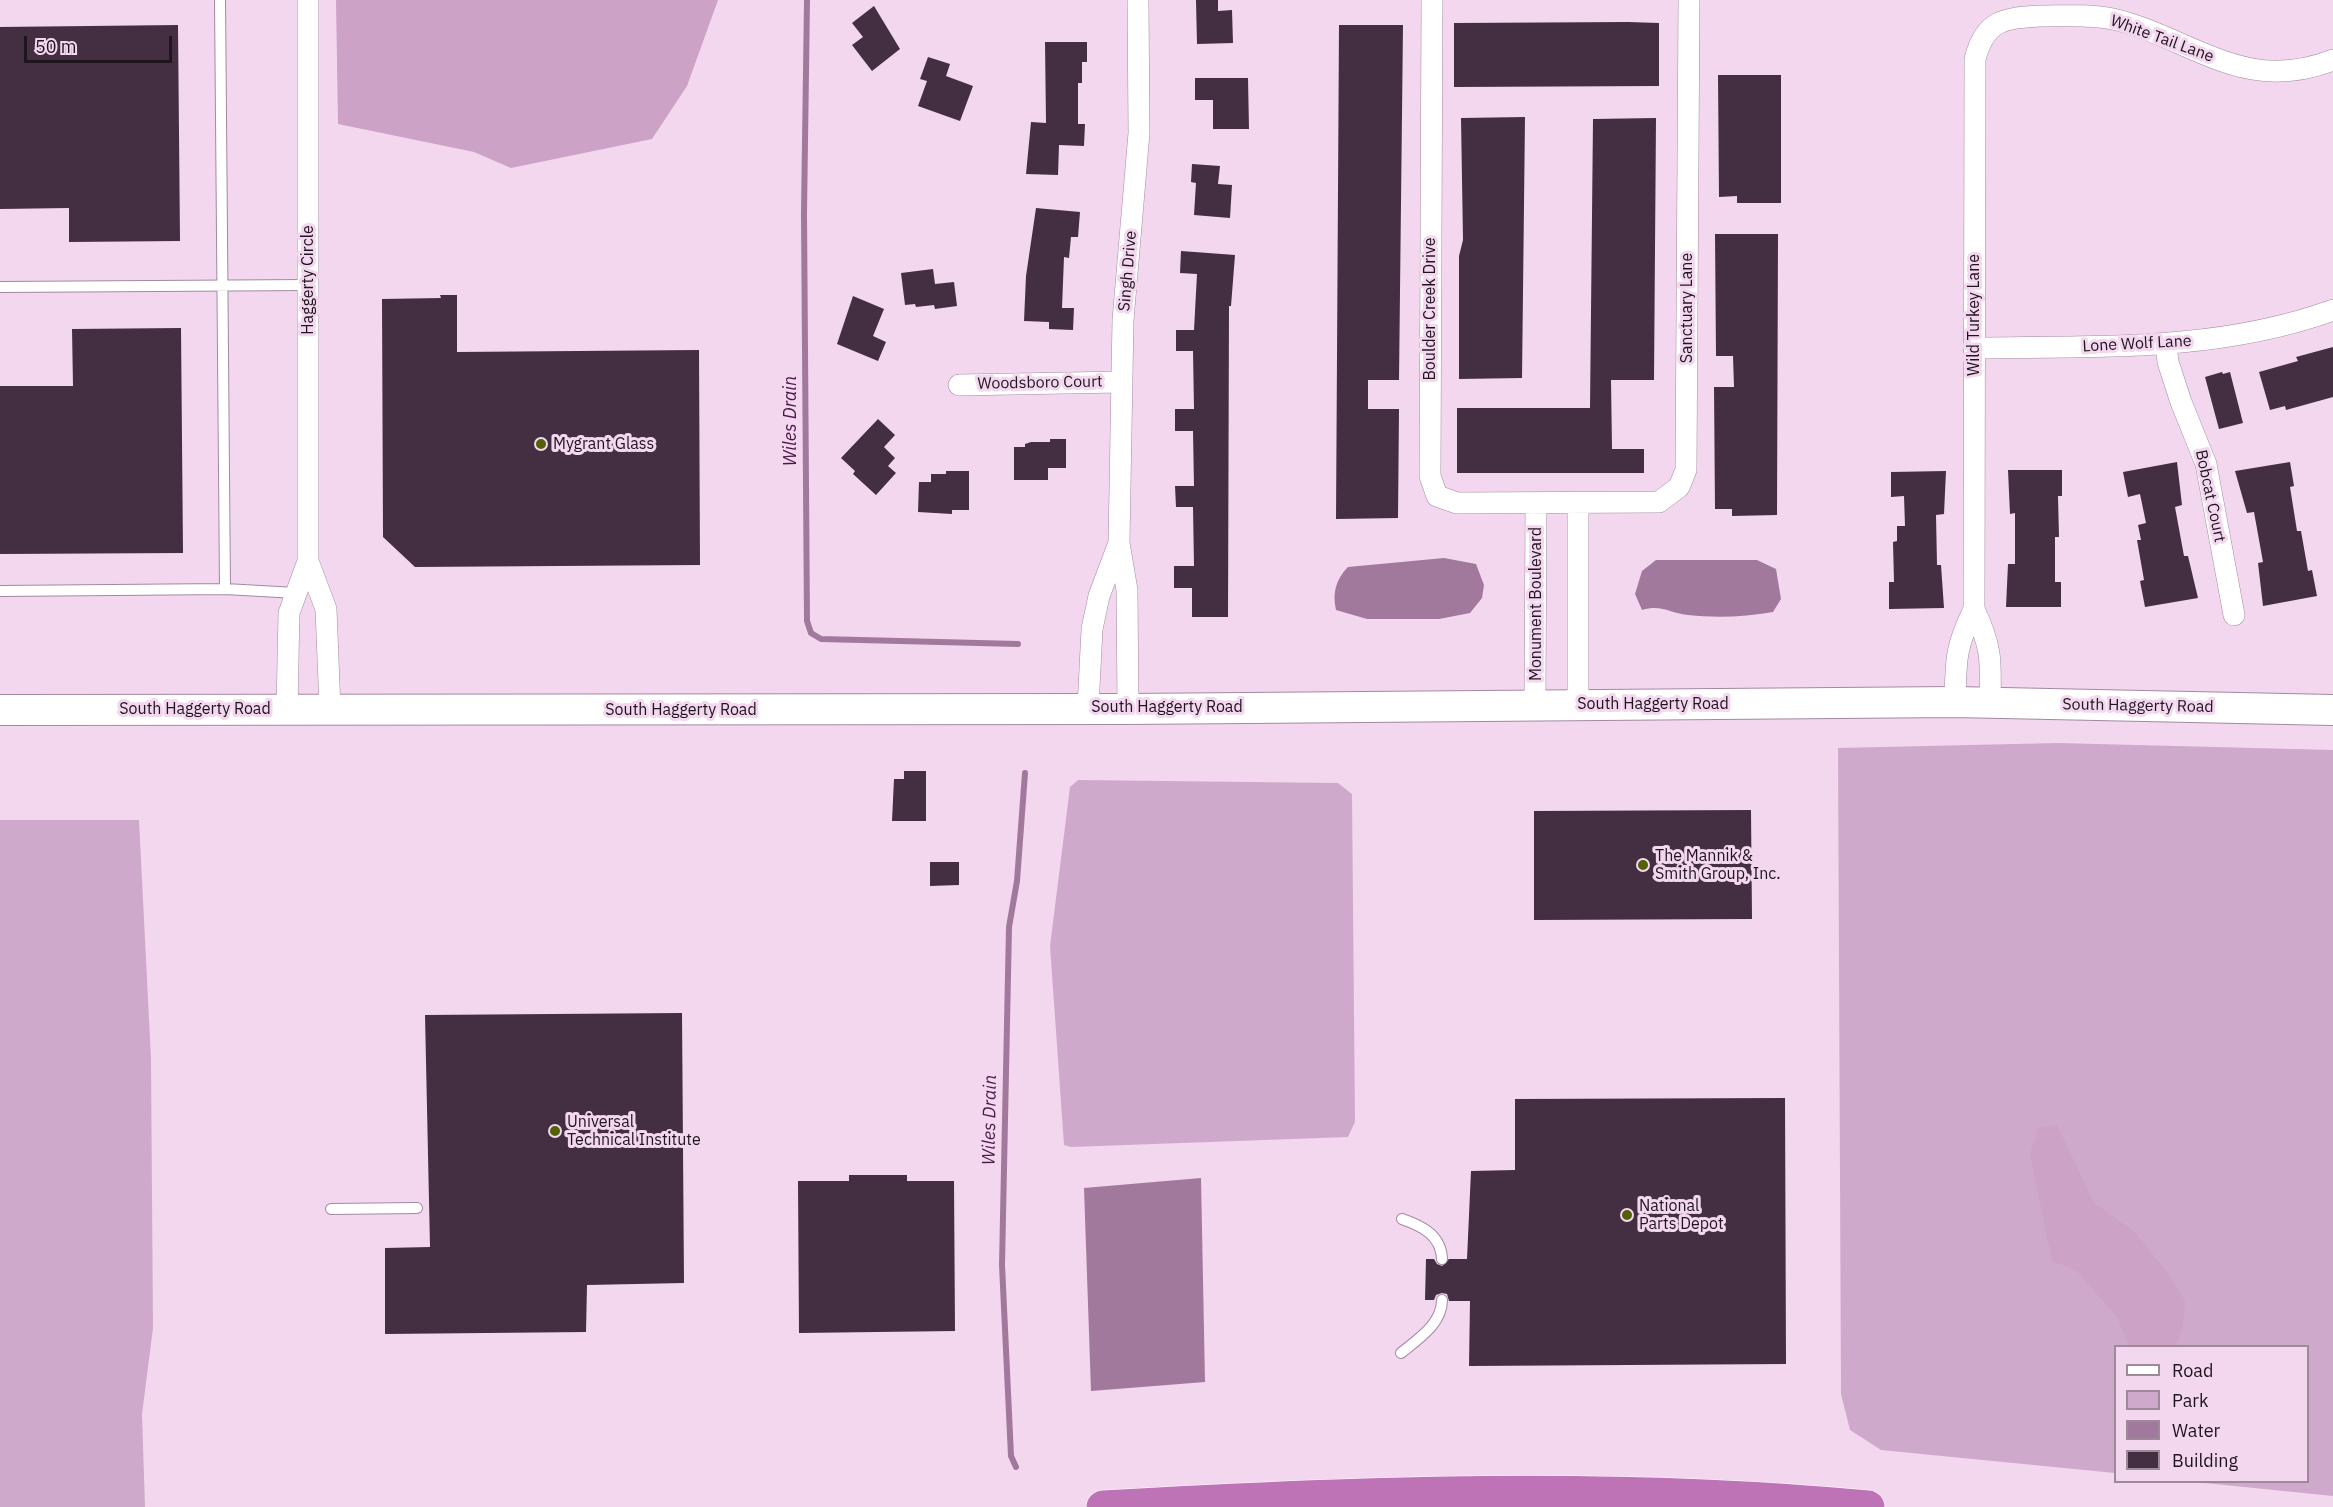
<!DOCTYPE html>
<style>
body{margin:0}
#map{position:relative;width:2333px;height:1507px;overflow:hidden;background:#f3d7ef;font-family:"IBM Plex Sans",sans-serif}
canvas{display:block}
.legend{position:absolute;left:2114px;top:1345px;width:195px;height:138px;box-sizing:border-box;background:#f3d7ef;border:2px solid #9e899b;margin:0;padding:8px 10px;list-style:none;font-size:18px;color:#1f151e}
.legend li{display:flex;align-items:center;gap:12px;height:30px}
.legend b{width:30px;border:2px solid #9e899b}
.scale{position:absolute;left:24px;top:36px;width:148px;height:27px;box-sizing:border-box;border:3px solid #1f151e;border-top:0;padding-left:8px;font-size:18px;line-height:21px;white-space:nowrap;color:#1f151e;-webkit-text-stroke:4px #f3d7ef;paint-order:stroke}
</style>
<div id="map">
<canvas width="2333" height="1507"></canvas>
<ul class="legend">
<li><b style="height:8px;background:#fff"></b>Road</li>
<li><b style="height:16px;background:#cfa9cb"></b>Park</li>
<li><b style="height:16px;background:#a1799c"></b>Water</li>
<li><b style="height:16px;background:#442e41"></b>Building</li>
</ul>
<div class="scale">50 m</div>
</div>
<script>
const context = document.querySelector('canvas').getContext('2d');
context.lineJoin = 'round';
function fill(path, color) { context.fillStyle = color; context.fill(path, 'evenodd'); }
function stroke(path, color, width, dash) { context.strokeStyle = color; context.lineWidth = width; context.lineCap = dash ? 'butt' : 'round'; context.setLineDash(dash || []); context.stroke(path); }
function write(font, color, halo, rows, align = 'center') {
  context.font = font + ' "IBM Plex Sans",sans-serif'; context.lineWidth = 6; context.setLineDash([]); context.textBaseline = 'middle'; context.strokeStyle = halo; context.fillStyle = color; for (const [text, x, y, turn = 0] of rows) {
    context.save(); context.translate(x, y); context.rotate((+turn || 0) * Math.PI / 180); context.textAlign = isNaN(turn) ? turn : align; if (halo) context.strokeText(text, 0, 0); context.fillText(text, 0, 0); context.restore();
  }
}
fill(new Path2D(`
 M2058 743 2333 750V1496L2195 1482H2308V1346H2116L2115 1473 1881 1450 1850 1430 1841 1394 1838 748Z
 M1078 780 1338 783 1352 794 1355 1122 1348 1137 1071 1147 1064 1145 1050 946 1070 787Z
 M0 820H139L151 1059 153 1328 142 1414 145 1507H0Z`), '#cfa9cb');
fill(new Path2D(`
 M336 0H718L687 86 652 139 511 168 474 152 338 124Z
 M2057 1125 2094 1203 2135 1232 2169 1275 2185 1301 2183 1327 2176 1346H2129L2117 1317 2076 1270 2052 1261 2030 1153 2039 1128Z`), '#cca2c7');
fill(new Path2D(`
 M1444 558 1476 564 1484 585 1482 598 1470 613 1439 619H1367L1336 610C1332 593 1336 579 1348 567Z
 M1656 560H1757L1776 569 1781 599 1773 612C1745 617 1716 618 1688 615 1669 613 1662 604 1642 610L1635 594 1642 571Z
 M1201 1178 1205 1382 1091 1391 1084 1188Z`), '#a1799c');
stroke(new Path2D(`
 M807 0 804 213 807 621 811 633 821 639 1018 644
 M1016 1467 1011 1456 1002 1265 1009 927 1017 881 1025 773`), '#a1799c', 6);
fill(new Path2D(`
 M1196 0H1218V11L1232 10 1233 43 1197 44Z
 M874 6 900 49 872 71 852 45 863 37 852 23Z
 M1628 22 1659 23V86L1454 87V23Z
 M178 25 180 241 69 242V208L0 209V27Z
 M1339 25H1403L1399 380H1368V409H1399L1398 518 1336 519Z
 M1045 42H1087V62H1082V83H1078V124H1085L1084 146 1059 145 1058 175 1026 174 1031 122 1046 123Z
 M928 57 950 64 946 76 973 86 960 121 918 106 927 81 920 79Z
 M1718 75H1781V203H1737V196L1719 197Z
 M1195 78H1248L1249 129H1213V100H1195Z
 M1525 117 1522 378 1459 379V256L1463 240 1461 118Z
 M1656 118 1654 380H1611L1612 449H1644V473H1457V408H1590L1593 119Z
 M1192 164 1220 166 1218 184 1232 185 1230 218 1194 215 1196 183 1191 182Z
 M1036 208 1080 212 1078 237H1071L1069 258 1064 257 1062 308H1074L1073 330 1049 329V322L1024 321 1026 276Z
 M1715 234H1778L1777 515 1732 516V509H1715L1714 387H1734L1733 356H1716Z
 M1181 251 1235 255 1231 306H1229L1228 617H1192V588H1174V566H1194L1193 507H1176L1175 486H1194L1193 431H1175V409H1194L1193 351H1176V330H1194L1197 274 1180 273Z
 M933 269 935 284 954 282 957 306 935 309 934 305 916 307 915 304 905 305 901 273Z
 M440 295H457V352L699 350 700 565 415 567 383 537 382 299 441 298Z
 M853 296 884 309 873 336 886 342 878 361 837 344Z
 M181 328 183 553 0 554V386H73L72 329Z
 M2333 347V397L2286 410 2285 406 2270 410 2259 372 2298 361 2296 357Z
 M2222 372 2223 374 2230 372 2243 423 2219 429 2205 377Z
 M878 419 895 435 884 447 895 458 888 466 896 473 876 495 853 474 855 471 841 458Z
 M1050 439H1066V468H1048V480H1014V447H1025V444L1031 442H1050Z
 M2177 462 2182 505 2175 507 2184 556H2188L2198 598 2145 607 2140 581 2144 580 2137 540H2141L2138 525 2146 523 2140 494 2128 497 2123 472Z
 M2290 462 2294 486 2290 487 2297 531H2301L2308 571 2312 570 2317 596 2263 606 2258 563 2263 562 2254 512 2247 513 2235 471Z
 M2008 470H2062V496H2058L2059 537H2055V582H2061V607H2006L2008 564H2015V513L2010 514Z
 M946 471H969V510H952V514L918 512 919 482H931V474H946Z
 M1946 471 1944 514 1936 515 1937 565H1941L1944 608 1889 609V582H1894L1893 542 1897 541V526H1905L1904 496 1891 497V472Z
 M904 771H926V821H892L894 779H904Z
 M1751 810 1752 919 1534 920V811Z
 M930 862H959V885L930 886Z
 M682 1013 684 1283 587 1285 586 1332 385 1334V1248L430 1247 425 1015Z
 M1785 1098 1786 1364 1469 1366 1470 1301H1449L1447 1294 1442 1293 1436 1295 1434 1300H1425L1426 1259H1434L1437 1264 1442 1266 1449 1259H1467L1471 1171 1515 1170V1099Z
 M849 1175H907V1181H954L955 1331 799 1333 798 1181H849Z`), '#442e41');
const lane = new Path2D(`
 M0 287 308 285
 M225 589 296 593
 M0 591 225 589 220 0
 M331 1209 417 1208
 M1402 1219C1422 1226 1441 1235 1442 1259
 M1401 1353C1418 1339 1442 1324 1442 1300`);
const street = new Path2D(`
 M1432 0 1430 476 1437 496 1457 503 1659 502 1679 487 1686 470 1689 0
 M2166 345 2168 362 2181 402 2206 464 2234 615
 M1974 348C2095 346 2217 352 2333 310
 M959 385 1121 382
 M1119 543 1123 320 1139 133 1138 0
 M308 561V0
 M1974 609 1975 59C1985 20 2004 18 2040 16 2064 16 2089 14 2113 19 2161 30 2204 60 2252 69 2279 74 2307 70 2333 60
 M1955 702C1956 660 1955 648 1974 609 1992 648 1991 660 1990 702
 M1535 705 1536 503
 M1578 705V503
 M1088 708 1092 629 1099 596 1119 543 1127 590 1128 709
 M287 709 289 613 308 561 326 609 330 709`);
const secondary = new Path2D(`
 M0 710 1128 709 1955 702 2333 710`);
const highway = new Path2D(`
 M1103 1507C1357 1492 1614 1483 1868 1507`);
stroke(lane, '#a389a0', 12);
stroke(street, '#a389a0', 22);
stroke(secondary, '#a389a0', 32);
stroke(highway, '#fff', 34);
stroke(lane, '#fff', 10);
stroke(street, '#fff', 21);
stroke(secondary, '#fff', 30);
stroke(highway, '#bd73b6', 33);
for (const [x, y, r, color] of [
 [541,444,6,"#526105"],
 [1643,865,6,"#526105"],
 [555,1131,6,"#526105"],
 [1627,1215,6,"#526105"]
]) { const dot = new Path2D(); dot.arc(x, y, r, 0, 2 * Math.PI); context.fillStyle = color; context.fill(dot); stroke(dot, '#f3d7ef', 2); }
write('16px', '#1f151e', '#f3d7ef', [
 ["White Tail Lane",2162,39,20],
 ["Singh Drive",1128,271,-85],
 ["Haggerty Circle",308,280,-90],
 ["Sanctuary Lane",1687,308,-90],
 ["Boulder Creek Drive",1430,309,-90],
 ["Wild Turkey Lane",1974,315,-90],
 ["Lone Wolf Lane",2137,344,-3],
 ["Woodsboro Court",1040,383,-1],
 ["Bobcat Court",2210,496,78],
 ["Monument Boulevard",1536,604,-90],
 ["South Haggerty Road",1653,704],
 ["South Haggerty Road",2138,706,1],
 ["South Haggerty Road",1167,707],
 ["South Haggerty Road",195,709],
 ["South Haggerty Road",681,710]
]);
write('16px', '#1f151e', '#f3d7ef', [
 ["Mygrant Glass",553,444],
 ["The Mannik &",1655,856],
 ["Smith Group, Inc.",1655,874],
 ["Universal",567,1122],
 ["Technical Institute",567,1140],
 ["National",1639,1206],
 ["Parts Depot",1639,1224]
], 'left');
write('italic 18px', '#4b1948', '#f3d7ef', [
 ["Wiles Drain",791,421,-90],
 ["Wiles Drain",990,1120,-89]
]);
</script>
